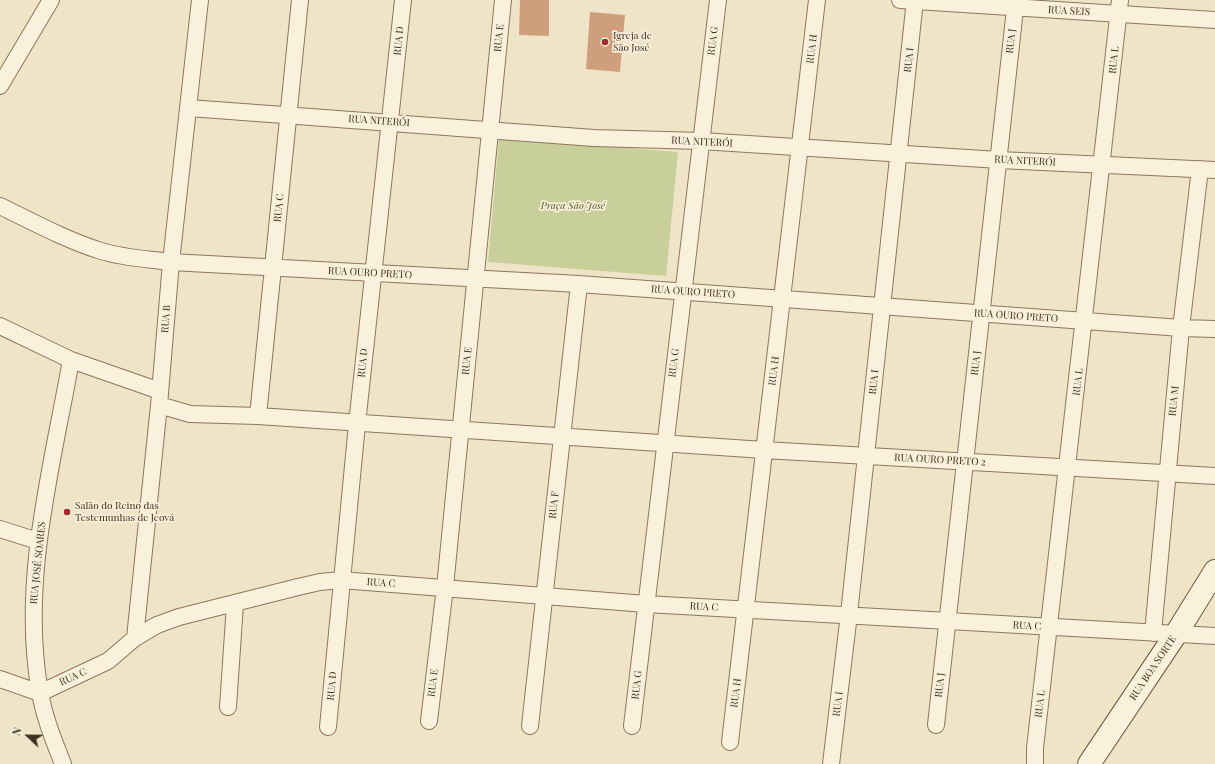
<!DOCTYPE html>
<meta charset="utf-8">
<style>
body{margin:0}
#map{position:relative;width:1215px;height:764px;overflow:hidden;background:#f0e4c8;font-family:"Playfair Display",serif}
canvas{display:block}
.north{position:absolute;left:8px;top:716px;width:40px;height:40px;-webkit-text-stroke:3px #f7eed8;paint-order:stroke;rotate:292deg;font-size:11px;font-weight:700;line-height:16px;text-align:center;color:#3d2e20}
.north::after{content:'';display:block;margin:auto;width:14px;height:18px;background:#3d2e20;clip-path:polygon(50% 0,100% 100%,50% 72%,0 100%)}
</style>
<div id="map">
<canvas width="1215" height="764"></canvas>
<div class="north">N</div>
</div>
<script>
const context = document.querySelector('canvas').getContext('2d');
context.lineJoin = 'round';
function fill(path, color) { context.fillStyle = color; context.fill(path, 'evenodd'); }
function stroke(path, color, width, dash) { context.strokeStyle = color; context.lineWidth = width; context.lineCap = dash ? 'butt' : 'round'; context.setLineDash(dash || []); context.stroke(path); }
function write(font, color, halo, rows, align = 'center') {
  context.font = font + ' "Playfair Display",serif'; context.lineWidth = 3.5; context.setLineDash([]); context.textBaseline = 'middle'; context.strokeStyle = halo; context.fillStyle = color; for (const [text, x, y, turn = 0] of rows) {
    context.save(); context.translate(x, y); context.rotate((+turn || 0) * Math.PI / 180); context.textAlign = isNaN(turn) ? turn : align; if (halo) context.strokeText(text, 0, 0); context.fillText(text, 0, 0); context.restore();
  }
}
fill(new Path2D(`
 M499 137 678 152 666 276 488 262Z`), '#c9cf9b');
fill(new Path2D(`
 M520 0H549V36L519 35Z
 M590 12 625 15 620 72 586 69Z`), '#cf9f7d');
const street = new Path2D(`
 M900 0 1215 20
 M0 86 51 0
 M189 108 594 138 701 141 999 160 1215 170
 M0 206C33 222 66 240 101 251 124 258 148 259 171 262L579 284 1181 328 1215 329
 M0 326 71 360 160 391
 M159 405 190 414 258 416 764 450 1215 476
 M258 416 300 0
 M0 529 38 541
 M1153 633 1181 328 1200 169
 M135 638 159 405 171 262 200 0
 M0 679 40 693 108 661 135 638 157 625 179 617 298 587 320 582 341 580 646 604 1215 636
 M228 707 235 604
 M429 721 445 587 503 0
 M936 725 1016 0
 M530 726 579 284
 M632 726 718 0
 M328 727 357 424 403 0
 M730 742 817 0
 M63 764C54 741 44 717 40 692 20 582 52 468 71 360
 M831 764 849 614 915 0
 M1035 764V748L1120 0`);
const secondary = new Path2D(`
 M1089 764 1176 634 1215 571`);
stroke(street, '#8d765c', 18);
stroke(secondary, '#6f573f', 24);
stroke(street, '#faf1dc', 16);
stroke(secondary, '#faf1dc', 22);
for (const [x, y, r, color] of [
 [605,42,4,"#9e2a2b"],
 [67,512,4,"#9e2a2b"]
]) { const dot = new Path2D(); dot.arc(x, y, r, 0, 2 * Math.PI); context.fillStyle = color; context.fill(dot); stroke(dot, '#f7eed8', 1.5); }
write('10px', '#3d2e20', '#f7eed8', [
 ["RUA SEIS",1069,11,3],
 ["RUA E",499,38,-84],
 ["RUA D",399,41,-84],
 ["RUA G",713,41,-83],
 ["RUA J",1011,41,-84],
 ["RUA H",812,49,-83],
 ["RUA I",909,60,-84],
 ["RUA L",1114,60,-84],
 ["RUA NITERÓI",379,121,4],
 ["RUA NITERÓI",702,142,3],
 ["RUA NITERÓI",1025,161,3],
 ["RUA C",279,208,-84],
 ["RUA OURO PRETO",370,273,3],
 ["RUA OURO PRETO",693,292,4],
 ["RUA OURO PRETO",1016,316,4],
 ["RUA B",166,319,-85],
 ["RUA E",467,361,-84],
 ["RUA D",363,363,-84],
 ["RUA G",674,363,-83],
 ["RUA J",976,363,-84],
 ["RUA H",774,371,-83],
 ["RUA I",874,382,-84],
 ["RUA L",1078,382,-83],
 ["RUA M",1174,401,-84],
 ["RUA OURO PRETO 2",940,460,3],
 ["RUA F",554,505,-84],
 ["RUA JOSÉ SOARES",38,563,-84],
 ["RUA C",381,583,4],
 ["RUA C",704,607,3],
 ["RUA C",1027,626,3],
 ["RUA BOA SORTE",1153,668,-56],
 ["RUA C",73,677,-25],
 ["RUA E",433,683,-83],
 ["RUA G",637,685,-84],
 ["RUA J",940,685,-84],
 ["RUA D",332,686,-85],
 ["RUA H",736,693,-83],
 ["RUA I",838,704,-83],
 ["RUA L",1040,704,-83]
]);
write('10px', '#3d2e20', '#f7eed8', [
 ["Igreja de",613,36],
 ["São José",613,48],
 ["Salão do Reino das",75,506],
 ["Testemunhas de Jeová",75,518]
], 'left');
write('italic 10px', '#4d5a26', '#f7eed8', [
 ["Praça São José",573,206]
]);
</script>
